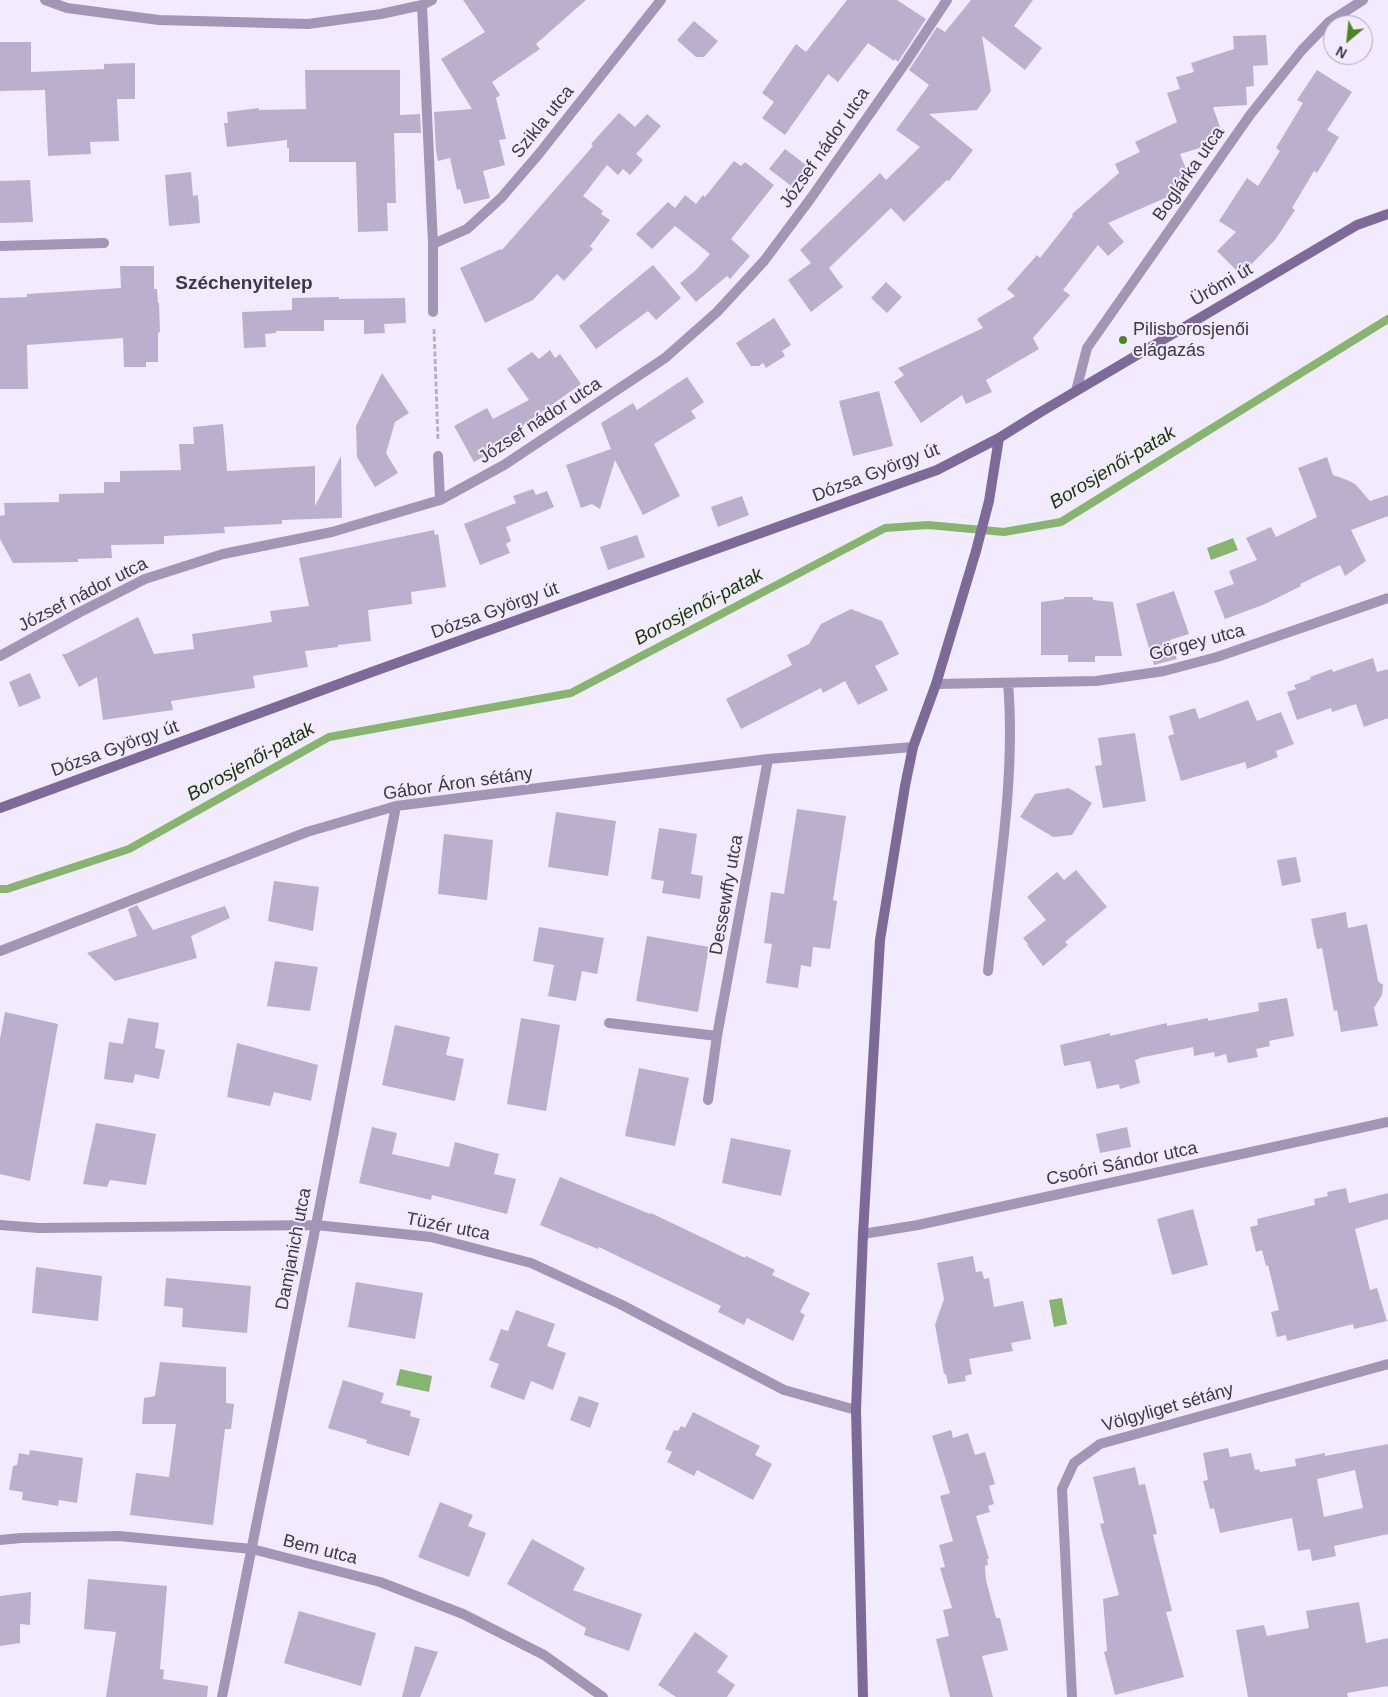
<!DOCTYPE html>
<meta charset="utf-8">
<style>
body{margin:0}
#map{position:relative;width:1388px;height:1697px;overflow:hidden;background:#f2ebff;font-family:Arial,sans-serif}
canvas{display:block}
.north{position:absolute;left:1323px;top:15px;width:50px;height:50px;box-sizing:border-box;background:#f2ebff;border:1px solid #a9a3b4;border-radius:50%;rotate:208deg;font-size:14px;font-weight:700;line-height:20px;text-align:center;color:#3c3844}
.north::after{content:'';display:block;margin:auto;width:18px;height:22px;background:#4d8620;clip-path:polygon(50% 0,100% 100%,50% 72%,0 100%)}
</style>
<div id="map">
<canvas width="1388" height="1697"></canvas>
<div class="north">N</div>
</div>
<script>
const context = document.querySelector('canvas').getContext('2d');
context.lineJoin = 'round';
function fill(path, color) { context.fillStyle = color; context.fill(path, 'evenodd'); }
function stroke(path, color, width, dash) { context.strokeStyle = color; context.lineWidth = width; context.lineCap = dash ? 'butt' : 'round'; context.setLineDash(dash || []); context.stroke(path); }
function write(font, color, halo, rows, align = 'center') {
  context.font = font + ' Arial,sans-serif'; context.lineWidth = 4; context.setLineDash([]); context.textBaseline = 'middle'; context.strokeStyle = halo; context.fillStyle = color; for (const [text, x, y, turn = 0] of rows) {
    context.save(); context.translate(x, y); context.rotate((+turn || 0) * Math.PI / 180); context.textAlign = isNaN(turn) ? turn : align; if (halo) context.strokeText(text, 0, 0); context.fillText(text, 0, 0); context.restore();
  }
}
fill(new Path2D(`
 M1233 538 1238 550 1211 560 1207 548Z
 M1062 1298 1067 1324 1054 1327 1049 1300Z
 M400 1369 432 1376 429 1392 396 1385Z`), '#88b56d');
stroke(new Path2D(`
 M0 889H7L129 849 329 737 571 693 885 528 928 525 1004 532 1061 522 1388 319`), '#88b56d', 8);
fill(new Path2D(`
 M463 0H586L536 44 540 49 492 82 500 95 496 98 506 139 499 140 505 165 483 171 490 198 464 204 460 189 457 190 450 158 438 161 436 151 434 112 472 109 441 59 485 32Z
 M847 0H897L926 19 898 62 895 59 894 61 868 43 838 82 828 74 785 135 762 118 774 102 762 93 796 44 806 52Z
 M971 0H1033L1014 26 1042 48 1025 70 982 36 991 91 977 110 929 114 973 150 949 181 947 180 904 222 891 208 829 268 843 287 811 312 788 280 811 263 800 250 880 173 886 180 920 147 896 130 929 85 909 70 937 27 945 32Z
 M694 21 718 41 704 57H696L677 40Z
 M1266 35 1268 65 1253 66 1254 86 1246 87 1247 105 1213 107 1220 127 1212 129 1216 143 1180 154 1190 178 1185 181 1188 188 1108 223 1124 242 1108 256 1098 245 1063 290 1070 295 1033 338 1039 349 986 380 992 392 966 404 962 395 921 423 894 382 904 375 898 368 983 328 977 319 1015 296 1007 289 1037 255 1040 258 1073 216 1072 214 1119 173 1115 164 1140 152 1135 142 1177 122 1167 93 1180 89 1176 77 1194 72 1191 63 1234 49 1233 36Z
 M0 42H31V72L104 69V64L135 63V99H117L119 141 90 142 91 154 48 156 45 90 0 91Z
 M305 70H400V115L420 114 421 133H394L396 203H387L388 231 358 232 356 162H289V148H287V140L227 147 224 123H228L227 112 259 108V110L306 109Z
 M1317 70 1352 92 1327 130 1339 137 1317 173 1314 171 1292 208 1295 210 1275 240 1241 275 1217 251 1236 232 1219 221 1247 178 1258 186 1280 151 1276 148 1303 103 1297 100Z
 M619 113 635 127 647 114 661 126 636 154 643 160 630 175 623 169 618 175 607 165 583 196 603 211 601 214 610 220 590 246 593 249 564 281 557 274 533 300 485 323 460 268 501 249 502 250 593 146 591 144Z
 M785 149 810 168 794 188 769 169Z
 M734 161 741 166 745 162 774 185 731 239 750 256 730 279 727 276 696 302 680 283 696 270 710 254 675 226 652 249 636 234 668 202 675 208 685 195 696 204 703 195 705 197Z
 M191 172 193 196 198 195 200 223 169 226 165 175Z
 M30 180 33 222 0 223V181Z
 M653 265 681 298 656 320 648 311 596 349 579 326Z
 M120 266H154V289H157L158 303H159L160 332 158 333V362H146V367H124L123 338 27 345 28 389H0V298L27 297V294L121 288Z
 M886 282 902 297 887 313 871 298Z
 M339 297V299L405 298 406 323 384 324 385 333 364 334V320H324V331H276V333L265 334 266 347 244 348 242 312 292 310V298Z
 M774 318 791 345 782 351 785 356 766 368 763 363 759 366H751L736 343Z
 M550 350 555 358 560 354 581 384 515 431 518 436 506 442 507 444 474 462 454 426 487 408 493 419 529 400 507 369 532 352 539 359Z
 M382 373 409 413 395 422 386 453 398 473 375 487 357 457 356 426Z
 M687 377 704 402 691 411 696 418 654 444 680 496 643 515 615 460 600 509 592 504 581 508 566 465 611 449 601 423 633 403 637 410Z
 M879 391 893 446 853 456 839 401Z
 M223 424 227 471 315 466V506L341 456 342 518 282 520V524L224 527 225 533 164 536V544L111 545 112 558 78 559V562L13 563 0 539V516L5 515 4 503 59 502V494L104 493V482H120V471L181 470 179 444H194L193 427Z
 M1327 457 1333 475 1347 480 1355 484 1370 501 1388 495V516L1351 530 1366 561 1345 576 1340 565 1300 584 1301 586 1265 604 1225 619 1214 591 1234 584 1229 571 1257 560 1246 538 1271 527 1276 537 1317 517 1298 468Z
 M533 489 536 495 547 491 554 507 506 527 511 541 506 544 510 553 480 565 464 524 516 503 513 496Z
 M742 496 749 515 718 527 711 507Z
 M434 530 435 535 438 534 446 587 411 592 412 604 368 610 371 641 338 645V647L305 651 308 667 253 676 255 688 171 701 173 710 103 720 97 677 79 687 62 654H66L138 617 154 654 194 649 192 634 272 622 270 611 309 606 299 558Z
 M637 535 645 557 608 570 600 547Z
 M1174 591 1189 634 1170 640 1177 659 1154 665 1136 604Z
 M1064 597H1093V600L1113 602 1122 656H1095V662H1068V655H1041V602L1064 599Z
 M851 609 882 621 899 654 875 666 888 690 858 705 845 681 823 693 821 688 741 729 726 699 792 665 787 655 809 644 821 624Z
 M1373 658 1377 672 1388 669V718L1364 727 1356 704 1332 712 1331 708 1297 720 1287 692 1296 689 1294 685 1311 679 1310 677 1332 669 1333 672Z
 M30 673 41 698 19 707 9 682Z
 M1248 700 1257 721 1281 712 1294 744 1276 751 1278 757 1247 769 1245 762 1181 781 1168 736 1174 734 1169 716 1195 708 1199 719Z
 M1135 733 1146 801 1103 808 1095 766 1102 765 1098 738Z
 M1069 788 1092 803 1072 835 1053 837 1020 817 1035 794Z
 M797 809 846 816 833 900 837 901 830 949 813 947 811 967 801 965 798 988 766 983 772 944 764 943 771 892 784 894Z
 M556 812 616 821 608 876 548 867Z
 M659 828 697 834 691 874 703 876 700 899 662 893 664 881 651 879Z
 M444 834 493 840 487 900 438 894Z
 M1296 857 1301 882 1282 886 1277 860Z
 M1076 870 1107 907 1065 942 1068 945 1043 966 1027 945 1028 944 1023 938 1046 920 1027 897 1057 872 1064 880Z
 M274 881 319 887 313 931 268 921Z
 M137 905 153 930 225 906 230 918 191 936 197 958 115 981 87 953 137 936 128 909Z
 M1346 912 1348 928 1367 924 1378 981 1383 985 1382 995 1374 1008 1378 1026 1341 1032 1337 1010 1334 1011 1322 948 1317 949 1311 919Z
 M539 927 604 938 597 974 582 971 576 1001 548 996 554 965 533 961Z
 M647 936 709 947 698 1012 636 1001Z
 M275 961 318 967 310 1011 267 1006Z
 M1287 998 1294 1036 1269 1041 1270 1046 1256 1049 1258 1057 1228 1063 1226 1054 1215 1057 1214 1052 1194 1056 1193 1047 1139 1058V1059L1135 1060 1140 1083 1120 1089 1119 1084 1097 1089 1090 1061 1064 1066 1060 1045 1110 1033V1036L1167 1023V1026L1208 1018V1021L1259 1011 1258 1003Z
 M5 1012 58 1024 30 1181 0 1174V1039Z
 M128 1018 159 1023 155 1048 165 1050 159 1079 135 1074 133 1083 104 1079 109 1042 123 1044Z
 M521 1018 560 1025 546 1111 507 1104Z
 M395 1025 450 1037 446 1055 464 1059 455 1101 382 1085Z
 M237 1043 318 1065 311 1101 274 1092 270 1106 227 1097Z
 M639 1068 689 1078 675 1146 625 1136Z
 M96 1123 156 1134 146 1185 110 1180 107 1187 83 1184Z
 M372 1127 397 1133 392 1154 449 1167 455 1142 499 1154 494 1174 516 1179 507 1214 432 1195 431 1200 359 1183Z
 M1127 1127 1131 1147 1100 1153 1096 1134Z
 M731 1138 791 1150 781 1196 722 1183Z
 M560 1177 650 1214 651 1213 745 1258 746 1256 775 1270 772 1275 810 1293 800 1312 805 1315 793 1341 747 1318 744 1325 718 1312 721 1306 599 1247 598 1249 540 1225Z
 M1346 1188 1349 1203 1388 1193V1219L1355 1229 1370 1290 1377 1288 1387 1321 1354 1329 1353 1324 1287 1341 1286 1335 1277 1337 1271 1312 1279 1310 1268 1265 1266 1266 1262 1250 1256 1252 1250 1227 1258 1225 1257 1219 1315 1205 1314 1199 1328 1196 1327 1192Z
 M1193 1209 1208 1265 1172 1275 1157 1219Z
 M973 1256 976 1272 982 1271 984 1279 989 1278 994 1307 1023 1301 1031 1339 1011 1343 1013 1351 969 1359 972 1374 965 1376 966 1381 948 1384 946 1374H944L935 1325 944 1299 937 1263Z
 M36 1267 102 1276 98 1321 32 1313Z
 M166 1278 251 1286 247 1333 182 1327 183 1308 164 1306Z
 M356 1282 423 1293 415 1339 348 1327Z
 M516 1310 555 1324 547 1346 566 1353 553 1390 531 1381 524 1400 490 1387 499 1364 489 1360 501 1329 508 1331Z
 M160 1362 226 1367V1403L234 1404 231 1429H225L213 1525 130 1515 136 1473 169 1477 176 1424H142L144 1398 155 1396Z
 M343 1380 384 1393 381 1403 411 1411 410 1416 420 1419 409 1456 366 1443 367 1440 328 1428Z
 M579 1396 599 1403 590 1428 570 1420Z
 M693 1412 760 1446 755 1455 772 1464 753 1500 697 1470 694 1476 667 1462 672 1452 665 1449 674 1430 678 1431 681 1426 685 1428Z
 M951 1430 953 1438 968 1433 975 1455 985 1452 995 1484 989 1486 994 1504 988 1506 990 1512 976 1516 989 1559H987L988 1565 985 1566 986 1580 996 1618H1000L1008 1650 982 1656 993 1697H950L936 1639 949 1636 943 1610 952 1608 940 1568 945 1567 939 1545 953 1541 940 1496 950 1493 932 1436Z
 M1388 1444V1534L1334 1546 1336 1556 1312 1561 1310 1549 1298 1551 1292 1518 1220 1533 1214 1508 1210 1509 1203 1481 1208 1480 1203 1453 1228 1448 1230 1457 1251 1453 1255 1470 1259 1469 1260 1472 1296 1466 1295 1459 1325 1453V1456ZM1355 1470 1363 1508 1324 1517 1317 1479Z
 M30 1450 83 1458 77 1503 59 1500 58 1506 22 1500 23 1492 9 1490 13 1466 17 1465 19 1453 29 1455Z
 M1135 1467 1139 1485 1145 1484 1157 1534 1153 1535 1172 1611 1166 1612 1184 1677 1115 1695 1104 1652 1107 1651 1103 1599 1119 1595 1100 1524 1104 1523 1093 1477Z
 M440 1502 473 1515 468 1526 486 1533 469 1577 418 1557Z
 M532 1539 585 1568 573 1590 642 1614 629 1651 584 1635 586 1628 507 1584Z
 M88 1579 167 1586 160 1669 164 1670 163 1679 208 1686 207 1697H106L116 1632 84 1629Z
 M31 1592 30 1625 20 1624V1643L0 1646V1596Z
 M1359 1602 1366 1643 1388 1638V1686L1347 1693 1348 1697H1248L1236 1630 1264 1625 1267 1636 1309 1628 1306 1611Z
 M299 1611 376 1633 361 1686 284 1663Z
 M695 1632 728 1656 717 1672 735 1685 727 1697H676L658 1685Z
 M415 1646 438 1652 420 1697H402Z`), '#bbafce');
stroke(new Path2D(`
 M434 329 438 440`), '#b6b0c1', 3, [5, 2.5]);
stroke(new Path2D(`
 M45 0 67 8 159 20 308 24 381 14 422 5 432 0
 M422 5 433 244V312
 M433 244 467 229 501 198 538 155 661 0
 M0 246 104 243
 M1076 391 1087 348 1250 115 1302 50 1329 22 1363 0
 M438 456 440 500
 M0 656 80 612 145 579 223 554 332 532 440 500 504 465 665 358 717 312 764 261 811 198 906 62 947 0
 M936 684 1096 681 1164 671 1217 657 1388 598
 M0 951 307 832 396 806 768 759 913 747
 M988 971C998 878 1016 776 1008 683
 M609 1023 717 1036
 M708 1100 717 1036 768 759
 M0 1225 39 1228 316 1225 431 1237 531 1263 620 1304 784 1390 856 1410
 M863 1234 918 1225 1388 1122
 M0 1540 21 1538 119 1536 252 1549 380 1582 463 1614 544 1655 603 1697
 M222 1697 316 1225 396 806
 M1072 1697 1062 1489 1074 1463 1100 1444 1388 1364`), '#a295b6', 10);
stroke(new Path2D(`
 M0 808 369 673 937 470 999 438 1039 413 1357 225 1388 214
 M863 1697 856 1410 863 1234 880 940 905 786 913 747 936 684 976 551 989 501 999 438`), '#7d6a99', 10);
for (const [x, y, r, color] of [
 [1123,340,5,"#4d8620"]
]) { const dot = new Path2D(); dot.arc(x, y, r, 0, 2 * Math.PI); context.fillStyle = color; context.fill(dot); stroke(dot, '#f2ebff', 2); }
write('18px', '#3c3844', '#f2ebff', [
 ["Szikla utca",543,122,-51],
 ["József nádor utca",825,148,-55],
 ["Boglárka utca",1189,174,-55],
 ["Ürömi út",1222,285,-30],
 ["József nádor utca",540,421,-33],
 ["Dózsa György út",876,473,-21],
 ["József nádor utca",83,595,-27],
 ["Dózsa György út",495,611,-20],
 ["Görgey utca",1197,643,-15],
 ["Dózsa György út",115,749,-20],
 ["Gábor Áron sétány",458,784,-8],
 ["Dessewffy utca",727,895,-80],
 ["Csoóri Sándor utca",1122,1164,-12],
 ["Tüzér utca",448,1227,11],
 ["Damjanich utca",294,1249,-79],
 ["Völgyliget sétány",1168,1408,-16],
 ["Bem utca",320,1550,14]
]);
write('18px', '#3c3844', '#f2ebff', [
 ["Pilisborosjenői",1133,330],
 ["elágazás",1133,351]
], 'left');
write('bold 19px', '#3c3844', '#f2ebff', [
 ["Széchenyitelep",244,284]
]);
write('italic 19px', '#193601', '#f2ebff', [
 ["Borosjenői-patak",1113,468,-31],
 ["Borosjenői-patak",699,607,-28],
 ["Borosjenői-patak",251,762,-29]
]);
</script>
